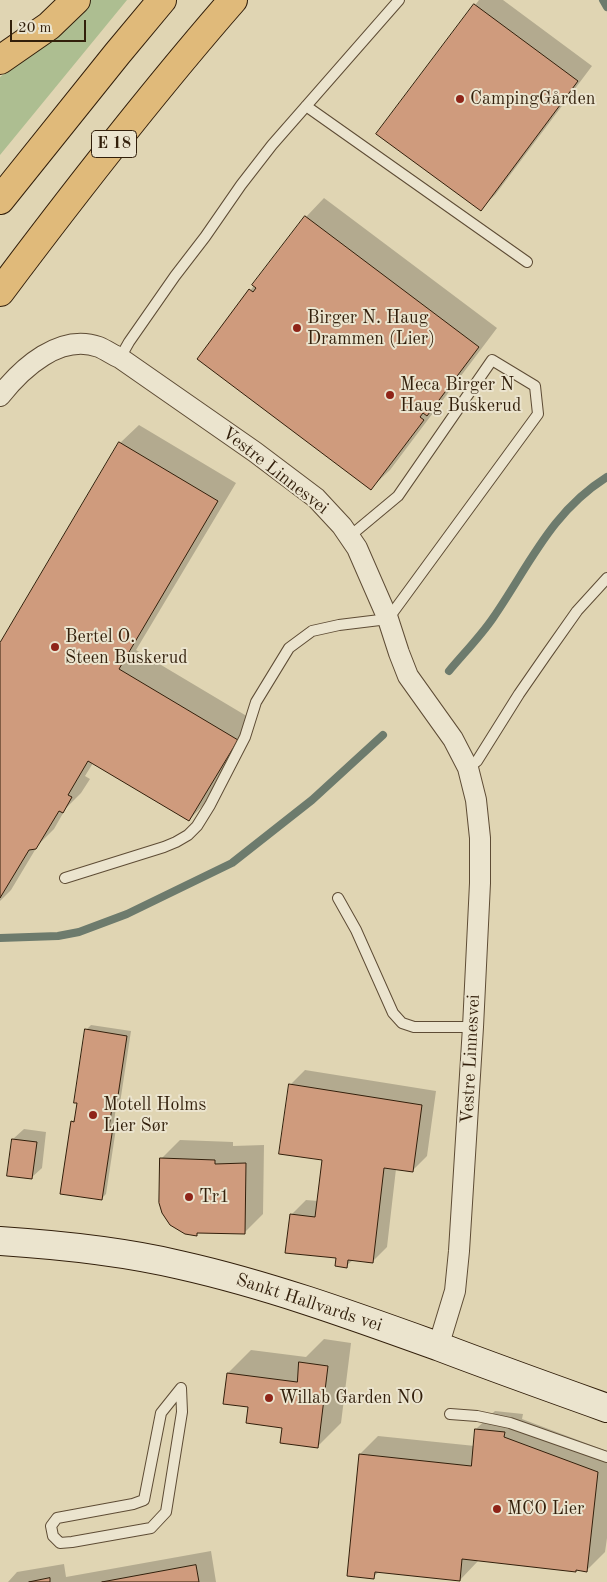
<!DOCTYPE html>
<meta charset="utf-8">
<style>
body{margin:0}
#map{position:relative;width:607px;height:1582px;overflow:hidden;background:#e0d5b3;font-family:"Old Standard TT",serif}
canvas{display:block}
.scale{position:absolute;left:10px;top:20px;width:76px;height:22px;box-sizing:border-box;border:2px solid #321f0b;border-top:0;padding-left:6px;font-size:15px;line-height:18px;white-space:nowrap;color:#321f0b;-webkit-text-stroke:4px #ebe4ce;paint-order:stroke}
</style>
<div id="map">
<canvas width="607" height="1582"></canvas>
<div class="scale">20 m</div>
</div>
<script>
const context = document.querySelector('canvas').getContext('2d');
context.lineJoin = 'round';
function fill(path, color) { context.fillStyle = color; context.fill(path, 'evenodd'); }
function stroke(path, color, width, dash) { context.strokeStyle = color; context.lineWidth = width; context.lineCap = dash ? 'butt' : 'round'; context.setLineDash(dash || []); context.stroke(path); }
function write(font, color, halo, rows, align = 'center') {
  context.font = font + ' "Old Standard TT",serif'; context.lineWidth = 4; context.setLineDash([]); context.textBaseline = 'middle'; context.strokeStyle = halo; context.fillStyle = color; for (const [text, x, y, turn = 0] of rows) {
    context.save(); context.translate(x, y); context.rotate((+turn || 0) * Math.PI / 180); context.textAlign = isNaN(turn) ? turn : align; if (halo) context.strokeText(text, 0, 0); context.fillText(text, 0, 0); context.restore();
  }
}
fill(new Path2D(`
 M90 0H127L0 155V77L63 27Z`), '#adbe91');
fill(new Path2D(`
 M479 0H503L592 66 495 195 480 209 378 133Z
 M324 198 497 328 390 470 371 488 199 358 306 217Z
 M139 425 236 483 136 650 255 721 207 801 189 820 93 763 85 776 90 779 81 793 66 808 54 829 38 845 11 890 0 901V646L120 443Z
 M91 1025 131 1031 120 1103 116 1107 114 1122H117L106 1194 101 1199 72 1122 76 1118 86 1030Z
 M305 1070 436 1091 427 1156 412 1171 396 1169 387 1247 372 1262 353 1260 346 1266 291 1215 306 1200 318 1201 324 1159 290 1085Z
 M24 1129 46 1132 42 1168 31 1178 8 1175 13 1139Z
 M180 1140 233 1142V1146L264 1145 263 1214 244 1233 199 1232 196 1235 161 1159Z
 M324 1339 351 1343 341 1423 317 1447 250 1406 228 1373 251 1350 306 1357Z
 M495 1411 523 1414 522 1419 607 1451V1538L605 1552 587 1570 478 1559V1561L460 1580 380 1571 373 1577 360 1454 378 1436 475 1446 476 1429Z
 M211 1551 216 1582H8L17 1572 64 1564 66 1577Z`), '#0003');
stroke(new Path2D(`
 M603 0 607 7
 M449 671C464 653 480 637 493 618 529 566 551 512 607 477
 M0 938 58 936 79 932 127 914 232 863 312 800 383 735`), '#6d7b6d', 8);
const building = new Path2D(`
 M474 4 578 81 481 211 376 134Z
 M305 216 479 347 427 416 423 413 420 417 424 420 371 490 197 359 249 289 253 292 256 288 252 285Z
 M119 442 218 501 119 669 238 740 189 821 88 761 68 795 72 797 63 813 59 811 36 849 29 850 0 898V643Z
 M85 1029 127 1036 116 1109 112 1108 109 1127H113L102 1200 60 1194 71 1121 74 1122 77 1103H74Z
 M289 1084 422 1105 413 1172 384 1168 373 1263 348 1260 347 1268 335 1266 336 1258 285 1253 290 1214 315 1217 322 1160 279 1154Z
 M12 1139 37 1142 32 1179 7 1176Z
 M160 1158 215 1160V1164L246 1163 245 1234 197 1233V1236L185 1234 170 1225 162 1213 159 1203Z
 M299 1362 328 1366 318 1448 280 1443 282 1428 246 1423 248 1407 223 1404 227 1373 297 1382Z
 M475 1429 505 1432 504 1437 598 1472 587 1572 576 1570V1572L462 1559 460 1581 375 1572 374 1579 347 1576 359 1454 471 1466Z
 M196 1565 199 1582H102Z
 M50 1578V1582H29Z`);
fill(building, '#cf9b7d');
stroke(building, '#321f0b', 1);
const lane = new Path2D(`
 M306 106 527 262
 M120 358 129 342 175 276 205 237 241 185 272 145 399 0
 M468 768 477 761 519 694 546 655 577 611 607 578
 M65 878 164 847 176 842 188 835 197 826 210 805 245 737 256 702 289 648 312 631 339 625 388 619 538 414 535 386 492 360 398 496 350 536
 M338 898 356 930 393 1013 402 1023 414 1027H473
 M181 1388 182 1412 166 1512 151 1528 72 1542 60 1543 53 1536 51 1526 57 1518 133 1504 144 1500 161 1413Z
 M450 1414 477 1416 510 1423 607 1457`);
const street = new Path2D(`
 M0 396C22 368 60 333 99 347 106 350 113 355 120 358L255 452 316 498 342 526 357 548 388 619 399 653 408 676 453 739 468 768 476 800 480 838V883L473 1027 459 1251 455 1291 438 1347`);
const secondary = new Path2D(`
 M0 1241C61 1245 121 1251 180 1265 269 1285 354 1316 440 1347 495 1368 551 1388 607 1408`);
const highway = new Path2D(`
 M0 60 49 26 76 0
 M0 200 117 54 162 0
 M0 292C75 192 151 94 233 0`);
stroke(lane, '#5e4c35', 12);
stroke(street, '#5e4c35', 22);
stroke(secondary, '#321f0b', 30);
stroke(highway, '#321f0b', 30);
stroke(lane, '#ebe4ce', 10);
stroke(street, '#ebe4ce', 20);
stroke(secondary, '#ebe4ce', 28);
stroke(highway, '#e0ba7a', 28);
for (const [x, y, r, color] of [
 [460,99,5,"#8f2418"],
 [297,328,5,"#8f2418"],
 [390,395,5,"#8f2418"],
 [55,647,5,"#8f2418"],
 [93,1115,5,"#8f2418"],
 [189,1197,5,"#8f2418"],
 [269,1398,5,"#8f2418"],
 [497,1509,5,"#8f2418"]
]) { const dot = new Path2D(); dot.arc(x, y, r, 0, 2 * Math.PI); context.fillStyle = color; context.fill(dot); stroke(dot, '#ebe4ce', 2); }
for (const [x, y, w] of [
 [114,144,45]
]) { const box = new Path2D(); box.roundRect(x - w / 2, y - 13.5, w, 27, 4); context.fillStyle = '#ebe4ce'; context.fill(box); stroke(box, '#321f0b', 1); }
write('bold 16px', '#321f0b', null, [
 ["E 18",114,144]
]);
write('18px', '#321f0b', '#ebe4ce', [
 ["CampingGården",470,99],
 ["Birger N. Haug",307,318],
 ["Drammen (Lier)",307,339],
 ["Meca Birger N",400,385],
 ["Haug Buskerud",400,406],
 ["Bertel O.",65,637],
 ["Steen Buskerud",65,658],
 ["Motell Holms",103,1105],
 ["Lier Sør",103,1126],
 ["Tr1",199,1197],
 ["Willab Garden NO",279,1398],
 ["MCO Lier",507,1509]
], 'left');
write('18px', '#321f0b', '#ebe4ce', [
 ["Vestre Linnesvei",275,471,38],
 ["Vestre Linnesvei",471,1059,-87],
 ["Sankt Hallvards vei",309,1303,18]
]);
</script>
